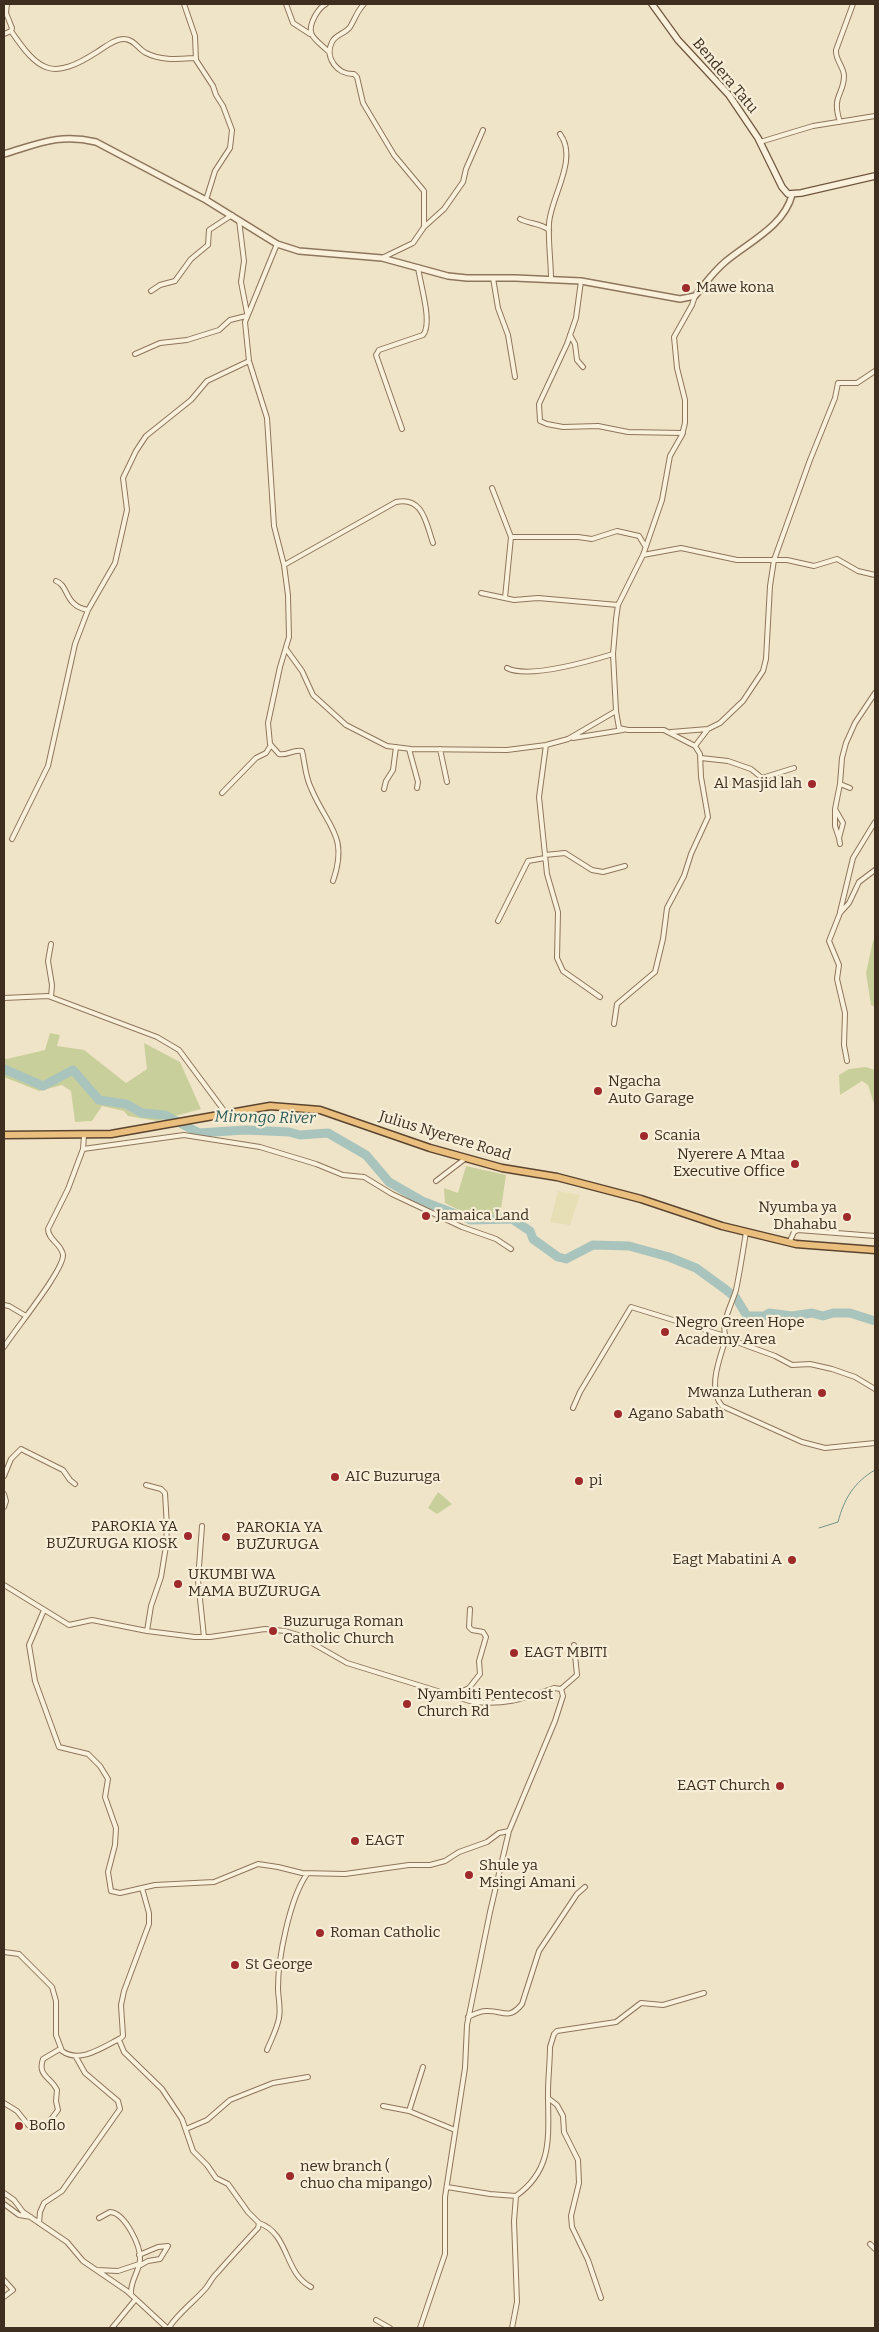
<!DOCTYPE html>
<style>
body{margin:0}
#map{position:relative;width:879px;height:2332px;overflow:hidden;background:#f0e4c8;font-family:Bitter,serif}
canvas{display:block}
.frame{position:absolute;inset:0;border:5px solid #3d2e20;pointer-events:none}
</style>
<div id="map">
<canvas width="879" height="2332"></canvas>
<div class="frame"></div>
</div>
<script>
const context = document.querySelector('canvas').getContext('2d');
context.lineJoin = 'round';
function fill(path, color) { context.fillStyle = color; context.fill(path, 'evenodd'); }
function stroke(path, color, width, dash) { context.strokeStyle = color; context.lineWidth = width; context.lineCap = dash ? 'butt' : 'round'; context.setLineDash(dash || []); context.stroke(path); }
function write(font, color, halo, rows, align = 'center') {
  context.font = font + ' Bitter,serif'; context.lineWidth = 4.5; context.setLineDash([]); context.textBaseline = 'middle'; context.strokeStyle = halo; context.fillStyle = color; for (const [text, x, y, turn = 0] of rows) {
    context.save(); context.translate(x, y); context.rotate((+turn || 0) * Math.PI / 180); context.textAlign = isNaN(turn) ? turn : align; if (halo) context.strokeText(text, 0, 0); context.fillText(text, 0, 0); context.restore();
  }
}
fill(new Path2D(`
 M558 1191 580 1195 570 1225 550 1222Z`), '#e6deb5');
fill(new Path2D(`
 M875 939V1007L871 1005 866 973 873 941Z
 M50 1033 60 1035 57 1046 84 1050 126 1083 147 1069 144 1043 180 1062 201 1109 157 1121 128 1116 124 1111 102 1106 92 1121 75 1122 71 1091 62 1085 39 1091 4 1077V1058L7 1059 45 1050Z
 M866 1067 875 1070V1107L868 1085 862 1081 840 1095 839 1075 849 1069Z
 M466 1166 506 1175 500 1216H471L445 1203 444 1188 458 1193Z
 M438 1492 452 1504 437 1514 428 1508Z`), '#c9cf9b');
stroke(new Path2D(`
 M819 1528 838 1522C844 1499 854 1482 875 1470`), '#6f938a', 1);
stroke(new Path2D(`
 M4 1069 43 1086 73 1070 99 1100 126 1104 142 1113 165 1115 199 1133 245 1130 289 1132 300 1135 328 1133 366 1155 389 1182 422 1201 471 1220 512 1219 530 1231 533 1239 558 1257 566 1259 593 1245 629 1246 669 1257 696 1268 725 1289 736 1298 747 1316H764L769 1313 792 1316 812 1313 823 1316 833 1313H850L875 1321`), '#a9c4bc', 9);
const minor = new Path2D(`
 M184 4 195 36 196 60 213 86 216 95 223 106 232 130 230 148 215 171 206 200
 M286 4 293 23 310 34
 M326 4C320 7 318 11 315 16 304 36 316 39 329 52
 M364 4C357 11 355 19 350 27 345 34 336 34 332 42 324 58 338 75 354 74L357 77 363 103 394 155 424 191V227
 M11 31C39 72 52 81 97 52 105 47 114 39 124 39 134 39 138 49 146 53 162 61 178 59 195 58
 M4 34 11 31 12 28 6 13 7 4
 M840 122C831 95 844 95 844 76 844 67 835 60 836 50L853 4
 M760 142 813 126 875 116
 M520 219C529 224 541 223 549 230
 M239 220 244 261 241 282 247 313
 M277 244 245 322 249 361 267 418 274 526 284 565 288 595 289 637 280 667 268 723 270 744 279 754C287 756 293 749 302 751 305 763 305 776 311 788 327 827 349 835 333 881
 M382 258 413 243 424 227 444 209 463 182 466 169 483 130
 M493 278 498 308 508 335 515 377
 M551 279C551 261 548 242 549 224 550 198 579 159 560 134
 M581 281 576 318 567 344 539 404 540 421 547 424 563 427 598 426 628 432 683 433
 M151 291 160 285 175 281 191 259 208 245 209 230 232 215
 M570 335 575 344 577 360 583 367
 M135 354 160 343 187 340 219 330 230 320 246 316
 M402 429 376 355 379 350 423 335C433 323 420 284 418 267
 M492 488 511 537 505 598
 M511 537H578L592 539 617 531 639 536 645 546
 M643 555 681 548 737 560H787L814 566 837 559 858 571 875 575
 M284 565 396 502C423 496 426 523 433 543
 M56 581C69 585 64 606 88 610
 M481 593 514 600 538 598 618 605
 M286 649 302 671 313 695 346 725 387 746 411 749 507 750 546 745 568 739 616 711
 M507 668C528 679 590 661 613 654
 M671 732 708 729
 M573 738 623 730
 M546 745 539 797 547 874 558 912 557 958 563 971 600 997
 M695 746 708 729 720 723 743 701 763 671 766 659 770 586 774 560 810 460 835 398 838 383H857L875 371
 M409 749 418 782 417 788
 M440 749 447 782
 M701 758 728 761 751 769 762 778 794 768
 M840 784 835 809 843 823 839 838 840 844
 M850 788 840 784 842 758 846 743 855 723 875 693
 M384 789 386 781 393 770 396 747
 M222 793 256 758 266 753 271 745
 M835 809V826L839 838
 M12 839 48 766 75 644 88 610 115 563 127 510 123 478 136 451 146 436 191 400 207 381 249 361
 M545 855 565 853 592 870 603 872 625 866
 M840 912 853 858 875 822
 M498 921 528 861 545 858
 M51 944 48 961 52 985 51 997
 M4 998 48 996 157 1037 179 1050 225 1112
 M614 1024 617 1004 655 972 663 939 667 908 684 876 691 854 708 817 701 777 700 754 695 746 664 730H628L619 728 616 711 613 654 616 619 618 605 643 555 662 500 670 456 682 435 685 423V400L677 368 674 337 692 305 695 296
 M847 1061 844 1045 845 1013 837 979 839 965 829 941 840 913 849 903 859 882 875 870
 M83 1149 184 1135 260 1147 316 1164 343 1175 364 1177 392 1194 462 1227 496 1239 511 1249
 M436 1181 466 1158
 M746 1232C743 1251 740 1271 736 1290 732 1304 720 1324 726 1338L775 1356 792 1365 810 1364 832 1369 855 1377 875 1389
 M789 1243 794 1232 798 1230 875 1236
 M4 1305 9 1306 26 1316
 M726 1338C720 1358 707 1388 722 1406L802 1442 825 1448 875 1443
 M4 1347C14 1331 64 1270 63 1255 62 1244 48 1240 48 1229L68 1189 83 1149 84 1136
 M573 1408 580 1392 631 1307 725 1336
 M4 1476 11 1459 21 1449 63 1470 70 1480 75 1484
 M146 1485 161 1489 165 1493 167 1527 166 1546 161 1577 151 1606 147 1631
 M4 1494 6 1501 4 1507
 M202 1526 198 1580 204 1637
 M4 1585 69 1625 92 1620 147 1631 195 1637H210L265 1629 285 1631 298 1635 347 1663 473 1702C508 1705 522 1699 554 1688L561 1689 563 1696 555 1721 509 1831 490 1912 467 2025 465 2068 445 2197V2254L420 2328
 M44 1610 29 1645 35 1681 59 1747 88 1754 100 1766 108 1779 105 1797 116 1828 115 1845 108 1872 111 1891 120 1893 155 1885 214 1882 258 1864 278 1867 302 1873 345 1874 409 1865H430L445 1861 459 1852 487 1842 499 1833 509 1831
 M561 1689 577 1675 574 1645
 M454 1695 469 1688 480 1674 479 1661 486 1637 483 1632 472 1630 469 1627 470 1609
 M4 1952 19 1954 52 1987 56 2001V2035L62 2051C80 2064 103 2047 121 2038L123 2036 121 2005 124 1991 149 1924V1913L142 1888
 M468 2017C474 2014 481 2010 488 2011 504 2011 509 2020 522 2004L539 1951 577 1894 585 1887
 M119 2040 124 2052 162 2089 182 2119 193 2151 207 2165 216 2178 228 2184 248 2212 259 2223 258 2228C244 2243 231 2257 218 2272 213 2276 210 2283 206 2288 197 2299 174 2317 169 2328
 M267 2050C271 2040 277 2029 279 2018 281 2007 278 1998 278 1988 278 1957 290 1898 307 1874
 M548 2098 557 2105 563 2116 564 2132 578 2160 579 2183 571 2216 572 2227 588 2260 601 2298
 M4 2103 17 2111 29 2126 35 2128 46 2126 58 2110 56 2101 57 2090C51 2077 37 2076 43 2059L60 2049
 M383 2106 409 2111 455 2130
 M409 2111 423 2067
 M186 2129 207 2120 230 2100 273 2083 308 2077
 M447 2187 490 2194 516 2196C554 2169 548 2135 548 2093 548 2078 550 2062 550 2047L554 2034 557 2031 616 2022 641 2003 663 2005 704 1993
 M4 2193 14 2200 23 2212 67 2242 83 2261 127 2291 167 2328
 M4 2204 19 2215 31 2217
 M99 2218 110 2212C125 2213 141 2246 140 2260 139 2272 130 2281 131 2294
 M39 2223 40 2212 44 2203 62 2191 120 2109 118 2101 85 2073 76 2057
 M259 2223C290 2234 283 2272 311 2287
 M870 2244 875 2249
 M139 2266 148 2261 160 2259 168 2246 158 2247 139 2255
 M97 2270 118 2271 139 2264
 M4 2280 13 2290 4 2297
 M376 2320 390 2328
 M112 2328 135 2300
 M512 2328 517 2302 514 2221 516 2196`);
const tertiary = new Path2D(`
 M4 154C38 144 59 133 96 142L206 200 277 244 299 251 382 258 448 276 467 278H515L581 281 680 299 695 296C705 284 713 272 725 262 749 242 784 226 792 195`);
const secondary = new Path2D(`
 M652 4 678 40 729 95 758 138 782 187 788 194 801 193 875 176`);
const trunk = new Path2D(`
 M4 1135 111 1134 270 1106 320 1110 430 1148 502 1168 557 1177 641 1199 722 1226 796 1244 875 1250`);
stroke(minor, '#8d765c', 6);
stroke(tertiary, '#8d765c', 8);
stroke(secondary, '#6f573f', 8);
stroke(trunk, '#5b4430', 9);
stroke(minor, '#faf1dc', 4);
stroke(tertiary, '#faf1dc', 5);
stroke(secondary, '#faf1dc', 5.5);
stroke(trunk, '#eabe7c', 6);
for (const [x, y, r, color] of [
 [686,288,5,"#9e2a2b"],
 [812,784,5,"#9e2a2b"],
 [598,1091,5,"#9e2a2b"],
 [644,1136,5,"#9e2a2b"],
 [795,1164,5,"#9e2a2b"],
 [426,1216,5,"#9e2a2b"],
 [847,1217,5,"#9e2a2b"],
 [665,1332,5,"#9e2a2b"],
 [822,1393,5,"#9e2a2b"],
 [618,1414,5,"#9e2a2b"],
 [335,1477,5,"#9e2a2b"],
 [579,1481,5,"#9e2a2b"],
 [188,1536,5,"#9e2a2b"],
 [226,1537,5,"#9e2a2b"],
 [792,1560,5,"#9e2a2b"],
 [178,1584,5,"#9e2a2b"],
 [273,1631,5,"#9e2a2b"],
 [514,1653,5,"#9e2a2b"],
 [407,1704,5,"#9e2a2b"],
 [780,1786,5,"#9e2a2b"],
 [355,1841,5,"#9e2a2b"],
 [469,1875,5,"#9e2a2b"],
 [320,1933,5,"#9e2a2b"],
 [235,1965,5,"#9e2a2b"],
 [19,2126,5,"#9e2a2b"],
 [290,2176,5,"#9e2a2b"]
]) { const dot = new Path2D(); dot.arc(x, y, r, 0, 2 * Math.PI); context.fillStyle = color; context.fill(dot); stroke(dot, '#f7eed8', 2); }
write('15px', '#3d2e20', '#f7eed8', [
 ["Bendera Tatu",725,76,50],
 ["Julius Nyerere Road",445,1136,17]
]);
write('15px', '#3d2e20', '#f7eed8', [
 ["Mawe kona",696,288],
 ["Al Masjid lah",802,784,"right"],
 ["Ngacha",608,1082],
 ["Auto Garage",608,1099],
 ["Scania",654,1136],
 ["Nyerere A Mtaa",785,1155,"right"],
 ["Executive Office",785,1172,"right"],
 ["Nyumba ya",837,1208,"right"],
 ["Dhahabu",837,1225,"right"],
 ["Jamaica Land",436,1216],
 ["Negro Green Hope",675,1323],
 ["Academy Area",675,1340],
 ["Mwanza Lutheran",812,1393,"right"],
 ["Agano Sabath",628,1414],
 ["AIC Buzuruga",345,1477],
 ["pi",589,1481],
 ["PAROKIA YA",178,1527,"right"],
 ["BUZURUGA KIOSK",178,1544,"right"],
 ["PAROKIA YA",236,1528],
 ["BUZURUGA",236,1545],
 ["Eagt Mabatini A",782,1560,"right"],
 ["UKUMBI WA",188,1575],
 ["MAMA BUZURUGA",188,1592],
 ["Buzuruga Roman",283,1622],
 ["Catholic Church",283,1639],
 ["EAGT MBITI",524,1653],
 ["Nyambiti Pentecost",417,1695],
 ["Church Rd",417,1712],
 ["EAGT Church",770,1786,"right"],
 ["EAGT",365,1841],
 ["Shule ya",479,1866],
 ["Msingi Amani",479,1883],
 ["Roman Catholic",330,1933],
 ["St George",245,1965],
 ["Boflo",29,2126],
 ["new branch (",300,2167],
 ["chuo cha mipango)",300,2184]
], 'left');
write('italic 16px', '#2f5d5a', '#f7eed8', [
 ["Mirongo River",265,1118,1]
]);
</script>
